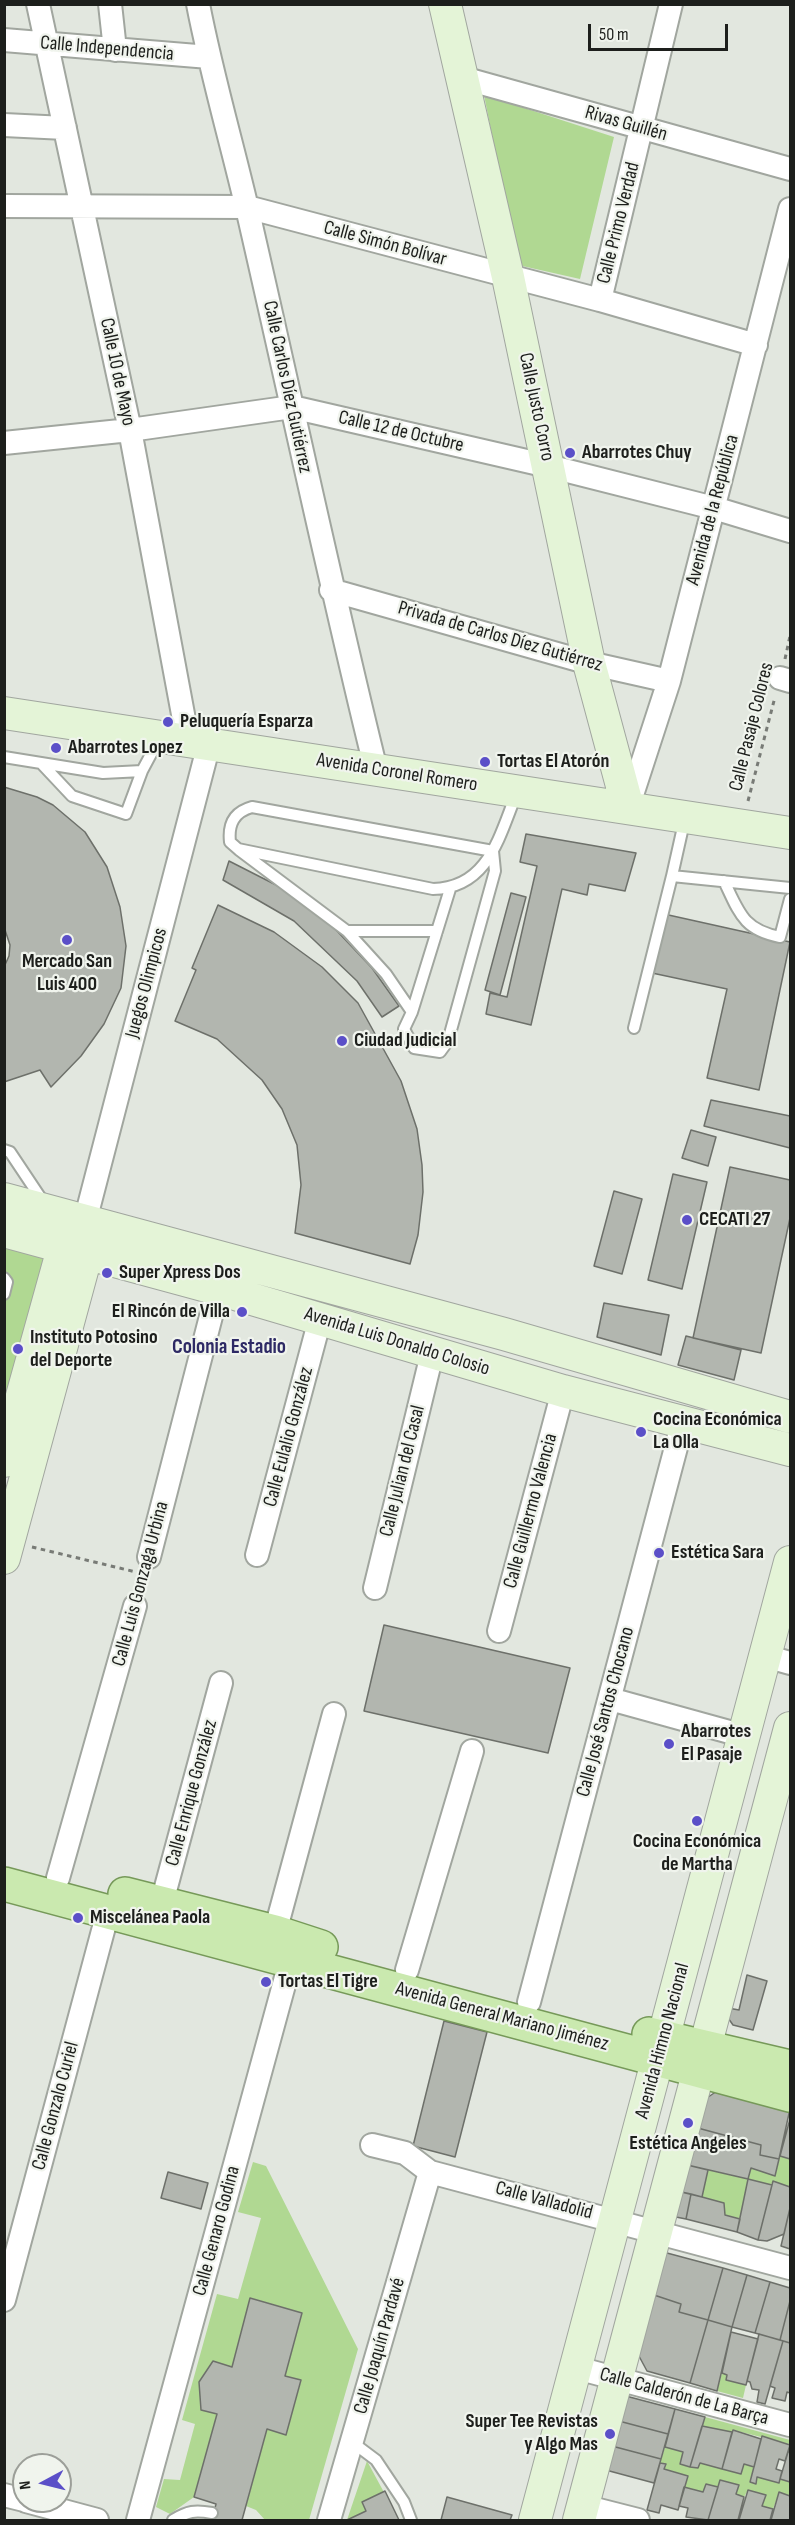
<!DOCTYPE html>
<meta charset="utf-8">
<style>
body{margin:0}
#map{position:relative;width:795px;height:2525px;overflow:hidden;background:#e2e7df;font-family:"Sofia Sans Condensed",sans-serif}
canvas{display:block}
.frame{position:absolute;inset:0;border:6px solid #1d1f1c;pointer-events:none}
.north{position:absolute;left:12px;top:2453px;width:60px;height:60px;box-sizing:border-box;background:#f0f4ed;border:2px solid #9c9f99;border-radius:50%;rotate:263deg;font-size:16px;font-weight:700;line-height:24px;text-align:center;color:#1d1f1c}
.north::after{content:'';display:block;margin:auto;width:21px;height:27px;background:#5b4fc8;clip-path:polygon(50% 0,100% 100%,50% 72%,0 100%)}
.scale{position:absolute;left:588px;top:24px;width:140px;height:27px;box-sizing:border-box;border:3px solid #1d1f1c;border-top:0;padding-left:8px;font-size:18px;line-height:21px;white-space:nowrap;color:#1d1f1c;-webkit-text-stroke:4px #f0f4ed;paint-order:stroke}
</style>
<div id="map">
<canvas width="795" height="2525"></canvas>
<div class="frame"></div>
<div class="north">N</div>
<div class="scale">50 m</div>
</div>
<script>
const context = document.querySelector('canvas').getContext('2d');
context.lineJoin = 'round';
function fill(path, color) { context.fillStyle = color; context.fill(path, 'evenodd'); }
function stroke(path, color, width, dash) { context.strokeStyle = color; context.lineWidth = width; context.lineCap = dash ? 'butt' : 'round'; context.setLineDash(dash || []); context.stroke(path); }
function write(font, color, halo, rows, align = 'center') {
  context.font = font + ' "Sofia Sans Condensed",sans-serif'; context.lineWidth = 4.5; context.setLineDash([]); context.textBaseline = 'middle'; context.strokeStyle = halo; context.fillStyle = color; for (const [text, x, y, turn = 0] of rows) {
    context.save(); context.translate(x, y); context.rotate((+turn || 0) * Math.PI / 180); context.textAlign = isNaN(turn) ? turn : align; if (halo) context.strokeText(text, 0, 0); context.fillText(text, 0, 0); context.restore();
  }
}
fill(new Path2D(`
 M484 95 614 137 580 279 518 265Z
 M5 1243 57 1257 5 1440Z
 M780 2156 790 2159V2187L773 2182 740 2219 725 2215 702 2197 708 2170 748 2179 751 2168 775 2176Z
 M253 2162 266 2166 358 2349 309 2520H265L256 2510 246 2506 267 2429 286 2434 301 2381 285 2376 302 2313 251 2298 232 2367 213 2361 199 2382 201 2409 217 2414 194 2497 170 2514 156 2507 164 2479 180 2480 195 2424 182 2420 217 2294 238 2299 261 2218 238 2212Z
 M722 2373 727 2375V2380L746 2385 743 2398 717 2391Z
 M705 2417 790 2440V2452H788L789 2444 733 2430 732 2432 702 2426Z
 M665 2447 683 2452 680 2464 698 2468 700 2463 741 2474 744 2464 754 2467 750 2482 755 2483 757 2477 779 2483 780 2479 790 2482V2496L779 2493 773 2509 762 2506 765 2495 748 2490 744 2497 736 2494 739 2485 720 2480 718 2487 706 2484 703 2492 684 2487 687 2476 664 2469 666 2464 660 2463Z
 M367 2461 399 2520H347Z`), '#b0d892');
const building = new Path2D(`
 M4 787 37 797 53 805 85 832 107 867 120 907 126 946 121 988 104 1024 81 1056 51 1087 40 1070 4 1082V967L9 956 10 945 4 927Z
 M526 834 636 853 625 891 589 884 587 895 562 889 531 1025 486 1014 490 993 507 997 537 866 520 862Z
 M229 861 282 888 313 909 338 932 372 968 399 1006 382 1017 357 981 294 921 223 880Z
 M511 893 526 897 500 995 485 990Z
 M218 905 274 932 322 967 358 1003 401 1081 417 1129 422 1165 423 1192 418 1235 410 1264 295 1233 301 1185 297 1145 282 1109 262 1080 217 1039 175 1021 196 970 192 968Z
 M664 914 790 942 759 1090 707 1078 727 989 652 973Z
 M711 1100 790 1116V1148L704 1126Z
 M691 1130 716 1137 708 1166 682 1158Z
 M730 1167 790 1180V1218L761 1353 693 1338Z
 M673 1174 707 1182 682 1289 648 1280Z
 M614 1191 642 1199 622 1274 594 1266Z
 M604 1303 669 1315 661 1355 597 1337Z
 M686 1336 741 1350 734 1380 678 1365Z
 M384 1625 570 1668 548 1753 364 1711Z
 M747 1975 767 1981 753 2030 733 2025 726 2015 728 2008 739 2010Z
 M444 2021 487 2032 455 2157 413 2146Z
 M717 2091 790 2109 779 2159 760 2155 761 2145 694 2127 701 2102Z
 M790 2119V2159L780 2156Z
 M694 2127 761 2145 760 2155 779 2159 775 2176 751 2168 748 2179 683 2164Z
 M683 2164 708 2170 702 2197 677 2191Z
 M168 2172 208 2183 201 2209 161 2198Z
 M748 2179 772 2185 758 2240 737 2232Z
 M773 2181 790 2187V2208L784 2234 767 2241 758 2240Z
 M677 2191 691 2194 686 2219 671 2216Z
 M691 2194 724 2203 725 2215 740 2219 737 2232 686 2219Z
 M790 2208V2249L781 2246Z
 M667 2253 723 2268 708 2320 679 2312 681 2304 648 2293 658 2258Z
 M723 2268 747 2275 732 2327 708 2320Z
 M747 2275 770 2282 755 2333 732 2327Z
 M770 2282 790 2288V2301L780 2340 755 2333Z
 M648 2293 681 2304 679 2312 708 2320 690 2383 647 2371 633 2345Z
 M250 2298 302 2313 285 2376 301 2380 286 2435 267 2429 242 2520H212L216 2504 194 2497 217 2414 201 2410 199 2382 213 2361 232 2367Z
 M790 2301V2343L780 2340Z
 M708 2320 732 2327 717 2391 690 2383Z
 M731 2332 758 2339 746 2385 726 2380 727 2375 722 2373Z
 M759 2334 783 2341 765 2404 757 2402 759 2390 752 2389 750 2382 747 2381Z
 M783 2341 790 2343V2393L787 2392 785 2401 772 2398 775 2388 770 2386Z
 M622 2395 675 2409 668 2434 615 2420Z
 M675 2409 705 2417 690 2467 680 2464 683 2452 665 2447Z
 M615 2420 668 2434 661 2459 608 2445Z
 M702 2426 732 2432 722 2469 700 2463 698 2468 690 2467Z
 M733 2430 761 2439 754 2467 744 2464 741 2474 722 2469Z
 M762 2436 790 2445 785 2461 779 2459 776 2469 782 2471 779 2483 757 2477 756 2484 750 2482Z
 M608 2445 661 2459 654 2483 602 2469Z
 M788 2452H790V2482L780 2479Z
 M660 2463 666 2464 664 2469 688 2476 678 2510 661 2505 659 2513 647 2510Z
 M720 2480 739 2485 736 2494 744 2497 738 2520H708Z
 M706 2484 718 2487 708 2520 686 2517 688 2508 679 2506 684 2487 703 2492Z
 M748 2490 766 2495 762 2506 773 2509 770 2520H739Z
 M385 2491 399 2520H347L366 2511 362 2502Z
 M779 2492 790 2496V2520H771Z
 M447 2497 512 2515 510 2520H441Z`);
fill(building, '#b2b6af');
stroke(building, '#6d706a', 1.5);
const lane = new Path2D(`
 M4 757 103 773 142 771 158 741
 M41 763 72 796 126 814 142 771
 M239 850 347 931 386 974 412 1012 404 1029 414 1048 440 1052 448 1041 495 871 493 851
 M493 851 252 807C234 812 228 824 230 842L238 849 433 889C488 888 499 837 516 795
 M672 876 685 818
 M724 881C739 912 743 930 780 937L790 899
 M347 931H437
 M412 1012 450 889
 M634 1028 672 876 790 888
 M4 1150 10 1152 44 1203
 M4 1278 7 1282 4 1294
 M352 2442 376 2460 404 2502 411 2520
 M173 2520C188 2511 195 2510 212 2513`);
const street = new Path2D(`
 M38 4 130 430 188 741
 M110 4 115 50
 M198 4C213 82 236 157 253 234 294 413 332 592 376 770
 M4 40 209 57
 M463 78 790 169
 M4 125 65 128
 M4 206 247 207 600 300 756 345
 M600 300 671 4
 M4 443 130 430 292 407 548 466 714 508 790 531
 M331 590 589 663 669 681
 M780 678 790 681
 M628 807 669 681 790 209
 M85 1221 209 744
 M257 1555 320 1319
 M149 1557 218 1289
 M375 1588 432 1354
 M499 1631 563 1391
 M765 1656 790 1663
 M610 1699 744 1736
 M58 1878 135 1606
 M162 1902 221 1683
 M275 1932 334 1714
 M407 1970 472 1751
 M529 2002 683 1421
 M372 2145 405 2153 430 2172 790 2268
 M4 2300 108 1912
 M577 2368 790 2425
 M4 2495 24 2500
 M26 2501 97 2520
 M583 2506 638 2520
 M138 2520 294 1948
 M329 2520 430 2172`);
const secondary = new Path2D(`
 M445 4 508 277 589 663 628 808
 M4 713 790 833
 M4 1199 504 1334 790 1417
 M4 1231 218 1289 563 1391 790 1450
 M4 1461 69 1227
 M4 1558 92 1234
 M535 2520 790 1562
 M579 2520 790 1728`);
const primary = new Path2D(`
 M4 1884 790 2095
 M125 1894 275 1932 321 1947
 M649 2034 790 2067`);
stroke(lane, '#a1a69f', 14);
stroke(street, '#a1a69f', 26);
stroke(secondary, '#a1a69f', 34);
stroke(primary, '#769959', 36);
stroke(new Path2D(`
 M785 659 790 636
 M748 801 775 697
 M32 1547 136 1572`), '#787b76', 3, [4.5, 4.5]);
stroke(lane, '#fff', 10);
stroke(street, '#fff', 22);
stroke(secondary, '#e4f4d7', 32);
stroke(primary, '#cae9af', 33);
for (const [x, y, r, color] of [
 [570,453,6,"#5b4fc8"],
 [168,722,6,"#5b4fc8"],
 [56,748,6,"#5b4fc8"],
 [485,762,6,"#5b4fc8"],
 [67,940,6,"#5b4fc8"],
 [342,1041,6,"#5b4fc8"],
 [687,1220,6,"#5b4fc8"],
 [107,1273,6,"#5b4fc8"],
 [242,1312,6,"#5b4fc8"],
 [18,1349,6,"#5b4fc8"],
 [641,1432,6,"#5b4fc8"],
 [659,1553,6,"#5b4fc8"],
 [669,1744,6,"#5b4fc8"],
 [697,1821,6,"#5b4fc8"],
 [78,1918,6,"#5b4fc8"],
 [266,1982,6,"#5b4fc8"],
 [688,2123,6,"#5b4fc8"],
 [610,2434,6,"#5b4fc8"]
]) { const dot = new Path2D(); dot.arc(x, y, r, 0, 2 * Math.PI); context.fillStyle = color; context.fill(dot); stroke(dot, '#f0f4ed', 2); }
write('20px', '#1d1f1c', '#f0f4ed', [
 ["Calle Independencia",107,49,5],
 ["Rivas Guillén",626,124,16],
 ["Calle Primo Verdad",619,223,-76],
 ["Calle Simón Bolívar",385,244,15],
 ["Calle 10 de Mayo",117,372,78],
 ["Calle Carlos Díez Gutiérrez",287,387,78],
 ["Calle Justo Corro",536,407,78],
 ["Calle 12 de Octubre",401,432,13],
 ["Avenida de la República",713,510,-75],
 ["Privada de Carlos Díez Gutiérrez",500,637,16],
 ["Calle Pasaje Colores",752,727,-76],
 ["Avenida Coronel Romero",397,773,9],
 ["Juegos Olimpicos",147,983,-75],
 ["Avenida Luis Donaldo Colosio",397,1342,17],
 ["Calle Eulalio González",289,1437,-75],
 ["Calle Julian del Casal",403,1471,-76],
 ["Calle Guillermo Valencia",531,1511,-75],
 ["Calle Luis Gonzaga Urbina",141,1584,-75],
 ["Calle José Santos Chocano",606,1712,-75],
 ["Calle Enrique González",192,1793,-75],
 ["Avenida General Mariano Jiménez",502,2017,15],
 ["Avenida Himno Nacional",663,2041,-75],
 ["Calle Gonzalo Curiel",56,2106,-75],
 ["Calle Valladolid",544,2201,15],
 ["Calle Genaro Godina",217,2231,-75],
 ["Calle Joaquín Pardavé",380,2346,-74],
 ["Calle Calderón de La Barça",684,2397,15]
]);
write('bold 20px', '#1d1f1c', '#f0f4ed', [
 ["Abarrotes Chuy",582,453],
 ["Peluquería Esparza",180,722],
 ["Abarrotes Lopez",68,748],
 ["Tortas El Atorón",497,762],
 ["Mercado San",67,962,"center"],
 ["Luis 400",67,985,"center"],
 ["Ciudad Judicial",354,1041],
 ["CECATI 27",699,1220],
 ["Super Xpress Dos",119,1273],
 ["El Rincón de Villa",230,1312,"right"],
 ["Instituto Potosino",30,1338],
 ["del Deporte",30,1361],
 ["Cocina Económica",653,1420],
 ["La Olla",653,1443],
 ["Estética Sara",671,1553],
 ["Abarrotes",681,1732],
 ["El Pasaje",681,1755],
 ["Cocina Económica",697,1842,"center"],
 ["de Martha",697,1865,"center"],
 ["Miscelánea Paola",90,1918],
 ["Tortas El Tigre",278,1982],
 ["Estética Angeles",688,2144,"center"],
 ["Super Tee Revistas",598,2422,"right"],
 ["y Algo Mas",598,2445,"right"]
], 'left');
write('bold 21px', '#2e2a65', '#f0f4ed', [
 ["Colonia Estadio",229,1348]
]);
</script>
